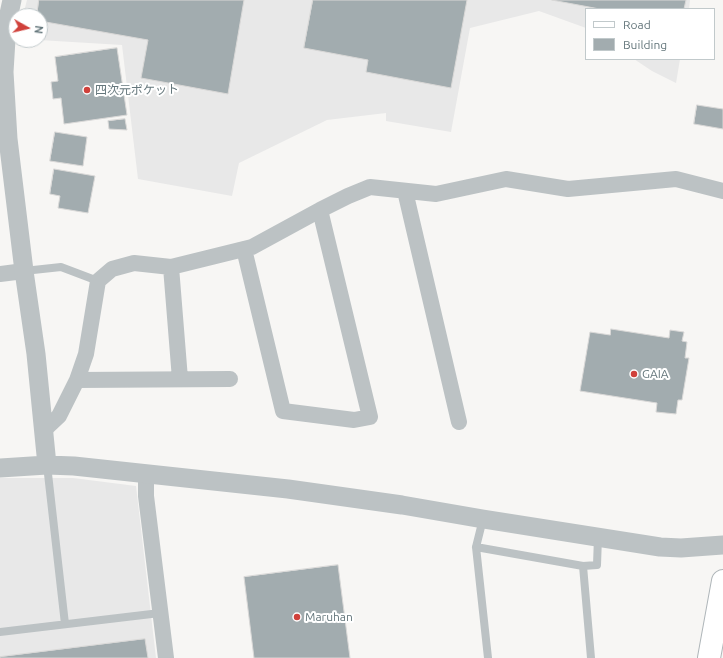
<!DOCTYPE html>
<meta charset="utf-8">
<style>
body{margin:0}
#map{position:relative;width:723px;height:658px;overflow:hidden;background:#f7f6f4;font-family:Ubuntu,sans-serif}
canvas{display:block}
.legend{position:absolute;left:585px;top:8px;width:130px;height:52px;box-sizing:border-box;background:#fff;border:1px solid #c1c9cb;margin:0;padding:5px 7px;list-style:none;font-size:12px;color:#65777c}
.legend li{display:flex;align-items:center;gap:8px;height:20px}
.legend b{width:20px;border:1px solid #c1c9cb}
.north{position:absolute;left:8px;top:8px;width:40px;height:40px;box-sizing:border-box;background:#fff;border:1px solid #c1c9cb;border-radius:50%;rotate:98deg;font-size:11px;font-weight:700;line-height:16px;text-align:center;color:#65777c}
.north::after{content:'';display:block;margin:auto;width:14px;height:18px;background:#d0413b;clip-path:polygon(50% 0,100% 100%,50% 72%,0 100%)}
</style>
<div id="map">
<canvas width="723" height="658"></canvas>
<ul class="legend">
<li><b style="height:5px;background:#fff"></b>Road</li>
<li><b style="height:11px;background:#a2acaf"></b>Building</li>
</ul>
<div class="north">N</div>
</div>
<script>
const context = document.querySelector('canvas').getContext('2d');
context.lineJoin = 'round';
function fill(path, color) { context.fillStyle = color; context.fill(path, 'evenodd'); }
function stroke(path, color, width, dash) { context.strokeStyle = color; context.lineWidth = width; context.lineCap = dash ? 'butt' : 'round'; context.setLineDash(dash || []); context.stroke(path); }
function write(font, color, halo, rows, align = 'center') {
  context.font = font + ' Ubuntu,"Noto Sans JP",sans-serif'; context.lineWidth = 4; context.setLineDash([]); context.textBaseline = 'middle'; context.strokeStyle = halo; context.fillStyle = color; for (const [text, x, y, turn = 0] of rows) {
    context.save(); context.translate(x, y); context.rotate((+turn || 0) * Math.PI / 180); context.textAlign = isNaN(turn) ? turn : align; if (halo) context.strokeText(text, 0, 0); context.fillText(text, 0, 0); context.restore();
  }
}
fill(new Path2D(`
 M27 0H690L689 9H586V28L539 11 470 28 451 132 386 121V113L327 120 239 163 232 196 138 179 122 45 39 40H40V16H23Z
 M634 59H680L676 83 652 71Z
 M0 478H73L136 486 156 658H0Z`), '#e8e8e8');
const building = new Path2D(`
 M39 0H244L228 94 141 78 148 40 40 21V16H37Z
 M313 0H467L451 88 366 72 368 60 304 48Z
 M552 0H686L684 9H600Z
 M117 48 127 115 64 124 61 98 53 99 51 82 58 81 55 57Z
 M697 105 723 109V129L694 124Z
 M125 119 127 130 109 129 108 121Z
 M55 132 87 137 83 166 50 161Z
 M54 169 95 176 88 213 58 208 60 196 50 194Z
 M611 329 669 338 670 330 684 332 682 341 687 342 685 358H689L682 400H678L676 414 656 412 657 403 580 391 590 332 610 335Z
 M338 565 350 658H254L244 577Z
 M145 639 148 658H0V657Z`);
fill(building, '#a2acaf');
stroke(building, '#d9d8d7', 1);
const secondary = new Path2D(`
 M709 658 723 581`);
stroke(secondary, '#afb6b9', 24);
stroke(new Path2D(`
 M24 271 61 267 98 281
 M47 465 65 624
 M483 519 476 547 583 566
 M476 547 488 658
 M0 632 160 613
 M591 658 583 566 597 565 598 537`), '#bcc2c4', 8);
stroke(new Path2D(`
 M405 191 459 422
 M244 249 283 411 354 420 370 417 320 210
 M171 267 180 379
 M0 274 24 271
 M77 380 230 379
 M43 431 59 416 77 380 86 354 98 281 112 269 134 263 171 267 252 247 320 210 348 196 370 187 436 194 506 179 568 189 676 179 723 191
 M146 474V496L166 658`), '#bcc2c4', 16);
stroke(new Path2D(`
 M12 0 7 23 4 72 8 139 24 271 36 354 47 465
 M0 468 47 465 74 466 288 489 402 505 483 519 660 547 681 548 723 545`), '#bcc2c4', 19);
stroke(secondary, '#fff', 22);
for (const [x, y, r, color] of [
 [87,90,4,"#d0413b"],
 [634,374,4,"#d0413b"],
 [297,617,4,"#d0413b"]
]) { const dot = new Path2D(); dot.arc(x, y, r, 0, 2 * Math.PI); context.fillStyle = color; context.fill(dot); stroke(dot, '#fff', 1.5); }
write('12px', '#65777c', '#fff', [
 ["四次元ポケット",95,90],
 ["GAIA",642,374],
 ["Maruhan",305,617]
], 'left');
</script>
